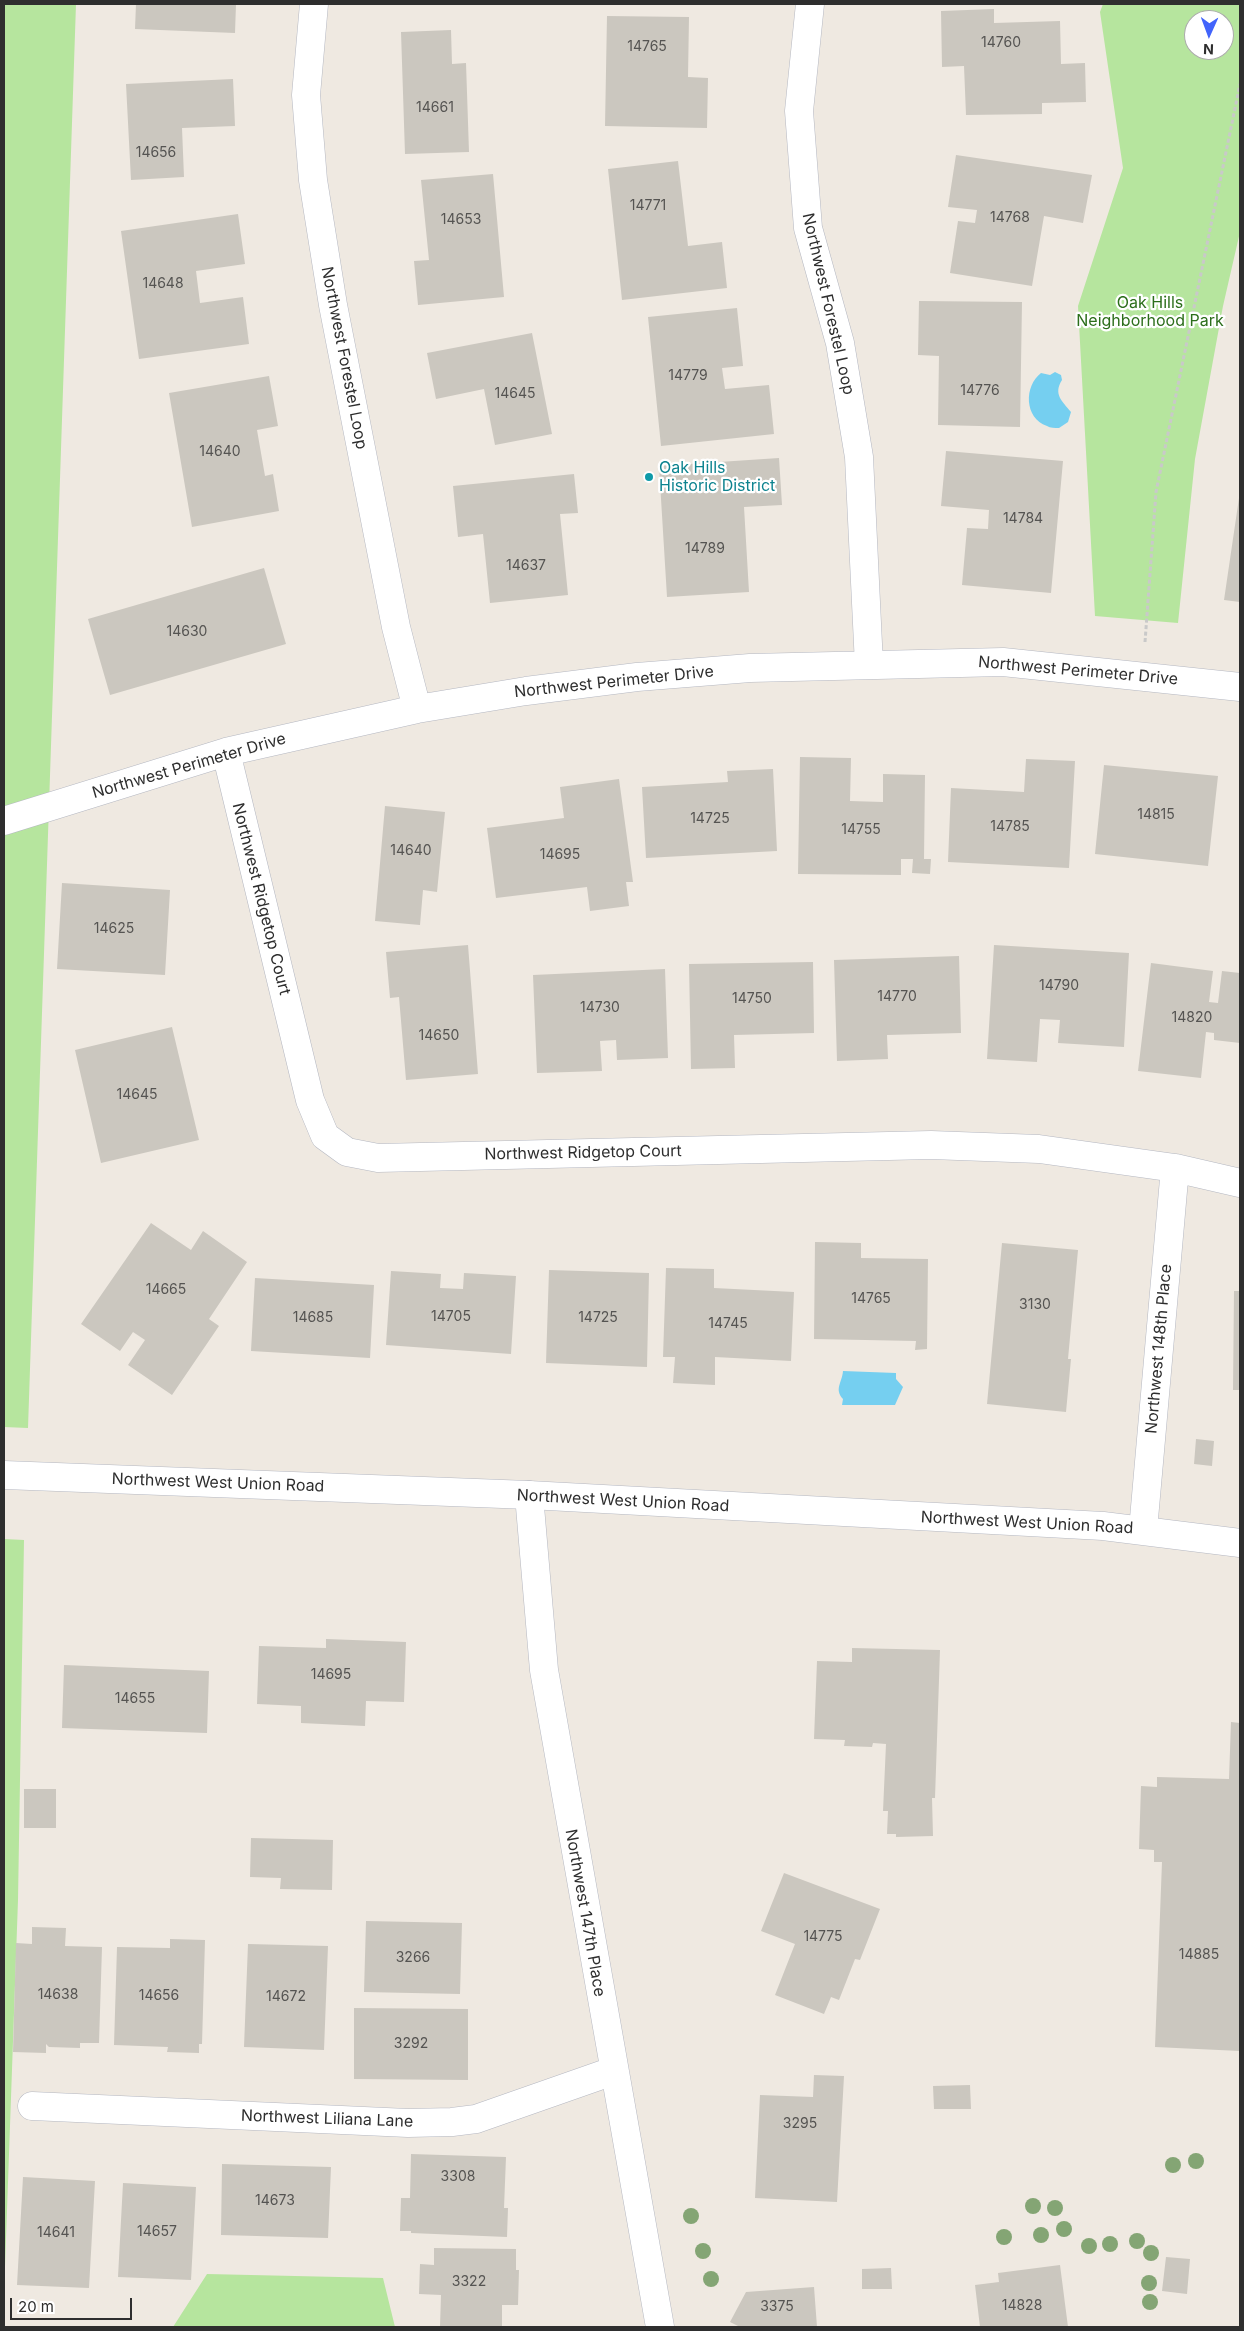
<!DOCTYPE html>
<style>
body{margin:0}
#map{position:relative;width:1244px;height:2331px;overflow:hidden;background:#efe9e1;font-family:Inter,sans-serif}
canvas{display:block}
.frame{position:absolute;inset:0;border:5px solid #2e2e2e;pointer-events:none}
.north{position:absolute;left:1184px;top:10px;width:50px;height:50px;box-sizing:border-box;background:#fff;border:1px solid #ababab;border-radius:50%;rotate:182deg;font-size:14px;font-weight:700;line-height:20px;text-align:center;color:#2e2e2e}
.north::after{content:'';display:block;margin:auto;width:18px;height:22px;background:#4264fb;clip-path:polygon(50% 0,100% 100%,50% 72%,0 100%)}
.scale{position:absolute;left:10px;top:2298px;width:122px;height:22px;box-sizing:border-box;border:2px solid #2e2e2e;border-top:0;padding-left:6px;font-size:15px;line-height:18px;white-space:nowrap;color:#2e2e2e;-webkit-text-stroke:4px #fff;paint-order:stroke}
</style>
<div id="map">
<canvas width="1244" height="2331"></canvas>
<div class="frame"></div>
<div class="north">N</div>
<div class="scale">20 m</div>
</div>
<script>
const context = document.querySelector('canvas').getContext('2d');
context.lineJoin = 'round';
function fill(path, color) { context.fillStyle = color; context.fill(path, 'evenodd'); }
function stroke(path, color, width, dash) { context.strokeStyle = color; context.lineWidth = width; context.lineCap = dash ? 'butt' : 'round'; context.setLineDash(dash || []); context.stroke(path); }
function write(font, color, halo, rows, align = 'center') {
  context.font = font + ' Inter,sans-serif'; context.lineWidth = 4.5; context.setLineDash([]); context.textBaseline = 'middle'; context.strokeStyle = halo; context.fillStyle = color; for (const [text, x, y, turn = 0] of rows) {
    context.save(); context.translate(x, y); context.rotate((+turn || 0) * Math.PI / 180); context.textAlign = isNaN(turn) ? turn : align; if (halo) context.strokeText(text, 0, 0); context.fillText(text, 0, 0); context.restore();
  }
}
fill(new Path2D(`
 M4 4H76L28 1428 4 1427Z
 M1103 4H1240V232L1223 306 1195 459 1178 623 1095 616 1078 306 1123 168 1100 12ZM1194 20H1224V50H1194Z
 M4 1539 24 1540 18 1900 4 2295Z
 M207 2274 383 2278 395 2327H173Z`), '#b6e59e');
fill(new Path2D(`
 M1055 372 1061 375 1062 380C1053 394 1062 401 1071 412L1068 422 1059 428C1055 428 1050 428 1047 426 1024 418 1024 386 1041 373L1050 375Z
 M843 1371 896 1373V1379L903 1387 895 1405H842L843 1399C834 1389 842 1383 843 1371Z`), '#75cff0');
fill(new Path2D(`
 M136 4H236L235 33 135 29Z
 M994 9V23L1060 21 1061 64 1085 63 1086 102 1042 103V114L966 115 964 66 942 67 941 11Z
 M607 16 689 17 688 77 708 78 707 128 605 126Z
 M451 30 452 64 466 63 469 152 405 154 401 32Z
 M233 79 235 126 182 128 184 177 131 180 126 84Z
 M956 155 1092 175 1083 223 1044 216 1032 286 950 273 958 221 975 223 977 210 948 207Z
 M678 161 688 246 722 242 727 288 622 300 608 169Z
 M493 174 504 297 418 305 414 261 429 260 421 180Z
 M238 214 245 264 196 271 200 303 243 297 249 344 139 359 121 231Z
 M919 301 1022 302 1020 427 938 425 939 356 918 355Z
 M737 308 743 366 722 368 725 389 769 385 774 434 661 446 648 317Z
 M532 333 552 434 495 445 484 389 436 399 427 353Z
 M269 376 278 426 257 430 265 476 273 474 279 511 192 527 169 393Z
 M946 451 1063 461 1051 593 962 585 967 528 988 529 989 510 941 506Z
 M779 458 782 505 744 507 749 592 667 597 659 466Z
 M574 474 578 513 560 514 568 595 490 603 483 534 458 537 453 486Z
 M1239 498H1240V602L1224 600Z
 M264 568 286 644 110 695 88 619Z
 M800 757 851 758 850 801 883 802V774L925 775 924 859H931L930 874 912 873 913 859H901V875L798 874Z
 M1026 759 1075 761 1069 868 948 862 951 788 1024 792Z
 M1104 765 1218 776 1208 866 1095 854Z
 M773 769 777 851 646 858 642 787 728 782 727 771Z
 M619 779 633 882H626L629 906 590 911 587 887 496 898 487 828 564 818 560 787Z
 M385 806 445 812 437 892 423 890 420 925 375 921Z
 M62 883 170 890 165 975 57 969Z
 M468 945 478 1074 406 1080 399 997 390 998 386 952Z
 M994 945 1129 953 1124 1047 1058 1043 1060 1020 1040 1019 1037 1062 987 1059Z
 M959 956 961 1033 887 1035 888 1059 837 1061 834 960Z
 M813 962 814 1033 734 1035 735 1068 691 1069 689 964Z
 M1151 963 1213 971 1209 1002 1218 1003 1222 971 1240 973V1043L1214 1040V1033L1206 1032 1201 1078 1138 1071Z
 M665 969 668 1058 617 1060 616 1040 600 1041 602 1071 537 1073 533 975Z
 M172 1027 199 1140 101 1163 75 1050Z
 M151 1223 191 1250 203 1231 247 1262 209 1319 219 1326 172 1395 128 1365 145 1340 133 1332 120 1351 81 1324Z
 M815 1242 861 1243V1258L928 1259 927 1349 915 1350 916 1341 814 1339Z
 M1002 1243 1078 1250 1068 1359H1071L1066 1412 987 1404Z
 M666 1268 714 1269V1288L794 1292 791 1361 715 1357V1385L673 1383 675 1357H663Z
 M549 1270 649 1273 647 1367 546 1363Z
 M391 1271 441 1274 440 1288 463 1289 464 1273 516 1276 511 1354 386 1345Z
 M255 1278 374 1285 370 1358 251 1351Z
 M1234 1291H1240V1390H1233Z
 M1196 1439 1214 1441 1212 1466 1194 1464Z
 M326 1639 406 1642 404 1702 366 1701 365 1726 301 1723V1706L257 1704 259 1646 326 1648Z
 M852 1648 940 1650 935 1798H932L933 1836 896 1837V1834H887L888 1811H883L886 1744 873 1743 872 1747 844 1746 845 1740 814 1739 817 1661 852 1662Z
 M64 1665 209 1671 207 1733 62 1728Z
 M1231 1722 1240 1723V2051L1155 2047 1162 1862H1154V1850L1139 1849 1141 1786 1157 1787V1777L1229 1779Z
 M24 1789H56V1828H24Z
 M251 1838 333 1840 332 1890 280 1889 281 1878 250 1877Z
 M784 1873 880 1909 860 1960 855 1959 839 2000 831 1997 824 2014 775 1995 795 1944 761 1931Z
 M366 1921 462 1923 460 1994 364 1992Z
 M32 1927 66 1928 65 1946 102 1947 99 2043H80V2048L49 2047 46 2044V2053L13 2052 16 1943 32 1944Z
 M170 1939 205 1940 202 2044H199V2053L167 2052 168 2047 114 2045 117 1947 170 1948Z
 M248 1944 328 1946 324 2050 244 2047Z
 M354 2008 468 2009V2080L354 2079Z
 M814 2075 844 2076 837 2202 755 2198 760 2095 813 2097Z
 M970 2085 971 2109H934L933 2086Z
 M411 2154 506 2157 504 2208H508L507 2237 411 2233V2231H400L401 2198H410Z
 M222 2164 331 2167 328 2238 221 2235Z
 M23 2177 95 2181 89 2288 17 2285Z
 M123 2183 196 2187 191 2280 118 2277Z
 M434 2248 516 2249V2270H519L518 2305H502V2327H440L441 2295 419 2294 420 2264 434 2265Z
 M1166 2257 1190 2259 1187 2294 1162 2291Z
 M1060 2265 1068 2327H980L975 2285 999 2282 998 2273Z
 M891 2268 892 2289H862V2269Z
 M814 2287 817 2327H740L730 2322 746 2292Z`), '#cbc7bf');
const minor = new Path2D(`
 M314 4 306 95 313 180 333 305 396 627 417 709
 M810 4 799 111 808 228 840 343 859 457 869 665
 M226 752 310 1100 325 1136 347 1152 378 1158 931 1145 1039 1149 1175 1168 1240 1183
 M4 821 226 752 417 709 526 691 637 677 750 668 1003 662 1240 687
 M529 1495 544 1670 660 2327
 M1143 1530 1175 1168
 M32 2106 408 2123 452 2122 476 2119 613 2071`);
const tertiary = new Path2D(`
 M4 1475 529 1495 1103 1526 1240 1543`);
stroke(minor, '#b4b7c1', 29);
stroke(tertiary, '#b4b7c1', 29);
stroke(new Path2D(`
 M1145 642 1156 492 1240 84`), '#c9c9c9', 3, [4, 2.5]);
stroke(minor, '#fff', 28);
stroke(tertiary, '#fff', 28);
context.fillStyle = '#84a574';
for (const [x, y] of [
 [1196,2161],
 [1173,2165],
 [1033,2206],
 [1055,2208],
 [691,2216],
 [1064,2229],
 [1041,2235],
 [1004,2237],
 [1137,2241],
 [1110,2244],
 [1089,2246],
 [703,2251],
 [1151,2253],
 [711,2279],
 [1149,2283],
 [1150,2302]
]) { context.beginPath(); context.arc(x, y, 8, 0, 2 * Math.PI); context.fill(); }
for (const [x, y, r, color] of [
 [649,477,5,"#0f9aa8"]
]) { const dot = new Path2D(); dot.arc(x, y, r, 0, 2 * Math.PI); context.fillStyle = color; context.fill(dot); stroke(dot, '#fff', 2); }
write('14px', '#555452', null, [
 ["14760",1001,43],
 ["14765",647,47],
 ["14661",435,108],
 ["14656",156,153],
 ["14771",648,206],
 ["14768",1010,218],
 ["14653",461,220],
 ["14648",163,284],
 ["14779",688,376],
 ["14776",980,391],
 ["14645",515,394],
 ["14640",220,452],
 ["14784",1023,519],
 ["14789",705,549],
 ["14637",526,566],
 ["14630",187,632],
 ["14815",1156,815],
 ["14725",710,819],
 ["14785",1010,827],
 ["14755",861,830],
 ["14640",411,851],
 ["14695",560,855],
 ["14625",114,929],
 ["14790",1059,986],
 ["14770",897,997],
 ["14750",752,999],
 ["14730",600,1008],
 ["14820",1192,1018],
 ["14650",439,1036],
 ["14645",137,1095],
 ["14665",166,1290],
 ["14765",871,1299],
 ["3130",1035,1305],
 ["14705",451,1317],
 ["14685",313,1318],
 ["14725",598,1318],
 ["14745",728,1324],
 ["14695",331,1675],
 ["14655",135,1699],
 ["14775",823,1937],
 ["14885",1199,1955],
 ["3266",413,1958],
 ["14638",58,1995],
 ["14656",159,1996],
 ["14672",286,1997],
 ["3292",411,2044],
 ["3295",800,2124],
 ["3308",458,2177],
 ["14673",275,2201],
 ["14657",157,2232],
 ["14641",56,2233],
 ["3322",469,2282],
 ["14828",1022,2306],
 ["3375",777,2307]
]);
write('16px', '#2c6e1b', '#fff', [
 ["Oak Hills",1150,303],
 ["Neighborhood Park",1150,321]
]);
write('16px', '#2e2e2e', '#fff', [
 ["Northwest Forestel Loop",828,304,77],
 ["Northwest Forestel Loop",344,358,79],
 ["Northwest Perimeter Drive",1078,671,5],
 ["Northwest Perimeter Drive",614,682,-6],
 ["Northwest Perimeter Drive",189,766,-16],
 ["Northwest Ridgetop Court",261,899,76],
 ["Northwest Ridgetop Court",583,1153,-1],
 ["Northwest 148th Place",1159,1349,-85],
 ["Northwest West Union Road",218,1483,2],
 ["Northwest West Union Road",623,1501,3],
 ["Northwest West Union Road",1027,1523,3],
 ["Northwest 147th Place",585,1913,80],
 ["Northwest Liliana Lane",327,2119,2]
]);
write('16px', '#0d838f', '#fff', [
 ["Oak Hills",659,468],
 ["Historic District",659,486]
], 'left');
</script>
